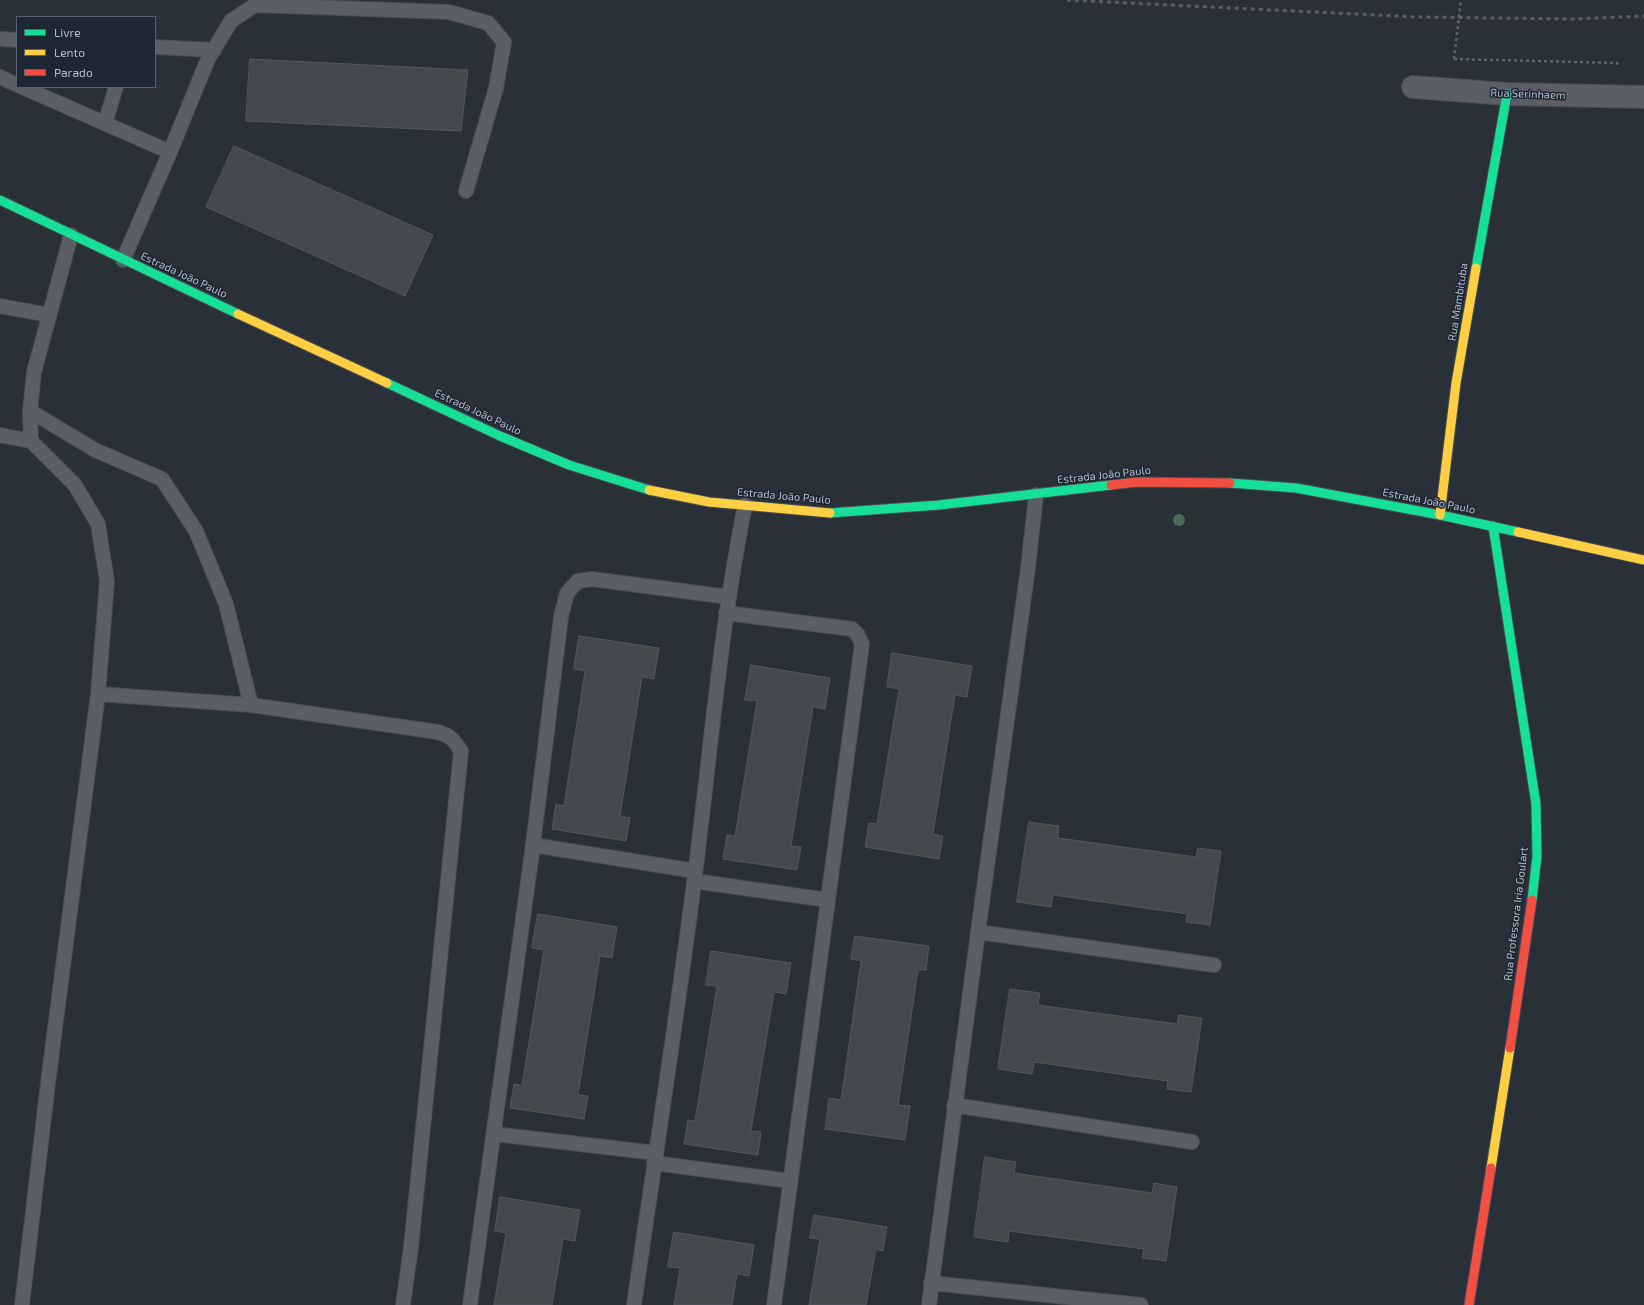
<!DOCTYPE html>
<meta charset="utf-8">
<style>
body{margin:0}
#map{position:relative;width:1644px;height:1305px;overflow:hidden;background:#2a3038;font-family:"Exo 2",sans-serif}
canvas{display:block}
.legend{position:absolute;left:16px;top:16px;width:140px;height:72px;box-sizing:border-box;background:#1d2633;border:1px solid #59626f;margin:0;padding:5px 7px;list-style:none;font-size:12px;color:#b4bcc9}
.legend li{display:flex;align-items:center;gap:8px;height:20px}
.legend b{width:20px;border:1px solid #59626f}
</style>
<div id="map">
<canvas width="1644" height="1305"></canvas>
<ul class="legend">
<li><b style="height:5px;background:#16e098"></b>Livre</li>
<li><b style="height:5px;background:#ffcf43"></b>Lento</li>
<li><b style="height:5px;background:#f24e42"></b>Parado</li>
</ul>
</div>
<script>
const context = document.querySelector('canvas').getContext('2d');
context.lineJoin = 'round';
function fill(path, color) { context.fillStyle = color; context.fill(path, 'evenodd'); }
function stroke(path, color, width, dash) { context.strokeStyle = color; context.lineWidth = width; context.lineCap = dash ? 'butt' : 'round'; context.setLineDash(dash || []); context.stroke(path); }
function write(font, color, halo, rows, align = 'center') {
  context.font = font + ' "Exo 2",sans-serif'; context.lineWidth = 3; context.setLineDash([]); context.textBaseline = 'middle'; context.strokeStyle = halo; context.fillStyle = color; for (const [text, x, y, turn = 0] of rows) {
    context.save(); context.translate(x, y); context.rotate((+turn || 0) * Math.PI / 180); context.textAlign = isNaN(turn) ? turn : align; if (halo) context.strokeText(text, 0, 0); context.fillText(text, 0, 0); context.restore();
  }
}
const building = new Path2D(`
 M250 59 468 70 461 131 246 121Z
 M234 146 433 235 405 296 206 207Z
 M579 636 659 648 654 679 642 677 620 816 630 818 626 841 552 829 556 804 564 806 585 671 574 669Z
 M892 653 972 666 967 697 955 695 933 834 943 836 939 859 865 847 869 823 877 824 899 689 887 687Z
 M751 665 830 678 825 709 813 707 791 846 801 847 797 870 723 859 727 835 735 836 757 701 745 700Z
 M1029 822 1059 826 1058 838 1196 857 1198 848 1221 851 1210 925 1186 922 1187 914 1053 895 1051 907 1017 902Z
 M538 914 617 927 612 958 600 956 578 1095 588 1096 584 1119 510 1108 514 1084 522 1085 544 950 532 948Z
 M855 936 929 946 926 970H918L898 1105 910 1106 905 1140 825 1129 829 1098 841 1100 861 961 851 959Z
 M711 951 791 963 786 994 774 992 751 1131 761 1132 758 1155 684 1144 688 1120 695 1121 717 986 706 985Z
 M1010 989 1040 993 1038 1005 1177 1024 1179 1015 1202 1018 1191 1092 1167 1089 1168 1081 1034 1062 1032 1074 998 1069Z
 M985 1157 1016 1162 1014 1173 1152 1193 1154 1183 1177 1187 1166 1261 1142 1258 1144 1249 1009 1231 1008 1242 974 1237Z
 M500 1197 580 1210 575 1241 563 1239 552 1305H494L506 1233 495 1231Z
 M814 1215 887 1227 883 1251 876 1249 866 1305H809L820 1239 810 1238Z
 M674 1232 754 1245 749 1276 737 1274 732 1305H674L680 1268 668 1267Z`);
fill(building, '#444950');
stroke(building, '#52575f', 1);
const lane = new Path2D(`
 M0 39 17 40
 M155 47 214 50
 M0 77 17 85
 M22 87 170 152
 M105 123 116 87
 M123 260 170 152 208 59 231 21 255 5 449 12 488 23 504 42 496 88 466 191
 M0 306 49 315
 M30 411 95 450 162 479 196 531 226 604 251 705
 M0 435 31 441
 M726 613 852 629 858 635 862 644 774 1305
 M98 694 251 705 438 732C451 736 454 740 461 751L411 1247 403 1305
 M533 845 695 871
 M694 881 828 900
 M978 932 1214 965
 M954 1105 1192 1142
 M494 1134 656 1153
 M654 1163 790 1181
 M931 1283 1141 1305
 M22 1305 48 1083 98 694 107 581 98 524 75 485 31 441 30 411 34 372 71 235
 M470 1305 533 845 561 617 567 593 578 581 592 579 729 597
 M634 1305C654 1164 676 1024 694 883 710 757 720 630 745 505
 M929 1305 978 932 1028 568 1036 495`);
const street = new Path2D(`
 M1413 87 1507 94 1644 97`);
const fast = new Path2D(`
 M0 200 238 314
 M1476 268 1507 94
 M387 383 500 436 569 465 649 490
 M1230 483 1296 488 1440 515 1518 532
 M830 513 939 505 1111 485
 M1493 526 1536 804 1537 856 1532 900`);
const slow = new Path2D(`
 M238 314 387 383
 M649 490 709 502 830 513
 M1440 515 1456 383 1476 268
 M1518 532 1644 560
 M1491 1168 1510 1048`);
const jam = new Path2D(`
 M1111 485 1137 482 1230 483
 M1510 1048 1532 900
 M1469 1305 1491 1168`);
stroke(lane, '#484c53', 16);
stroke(street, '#484c53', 24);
stroke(fast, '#484c53', 11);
stroke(slow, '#484c53', 11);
stroke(jam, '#484c53', 11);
stroke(new Path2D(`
 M1454 59 1617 63 1619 67`), '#5d636a', 2.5, [3, 3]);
stroke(lane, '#5a5e66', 14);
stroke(street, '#5a5e66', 22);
stroke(fast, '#16e098', 9);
stroke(slow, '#ffcf43', 9);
stroke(jam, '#f24e42', 9);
stroke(new Path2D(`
 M1067 0 1417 17 1575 19 1644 16`), '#595d64', 3, [4, 4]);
stroke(new Path2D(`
 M1454 59 1461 0`), '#5d636a', 2.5, [3, 3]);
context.fillStyle = '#4e6a5a';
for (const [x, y] of [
 [1179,520]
]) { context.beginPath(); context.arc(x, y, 6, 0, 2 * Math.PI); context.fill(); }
write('11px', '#b4bcc9', '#1d2633', [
 ["Rua Serinhaem",1528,94,2],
 ["Estrada João Paulo",184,275,25],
 ["Rua Mambituba",1458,302,-81],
 ["Estrada João Paulo",478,412,25],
 ["Estrada João Paulo",1104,475,-6],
 ["Estrada João Paulo",784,496,5],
 ["Estrada João Paulo",1429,501,11],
 ["Rua Professora Iria Goulart",1516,914,-83]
]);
</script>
